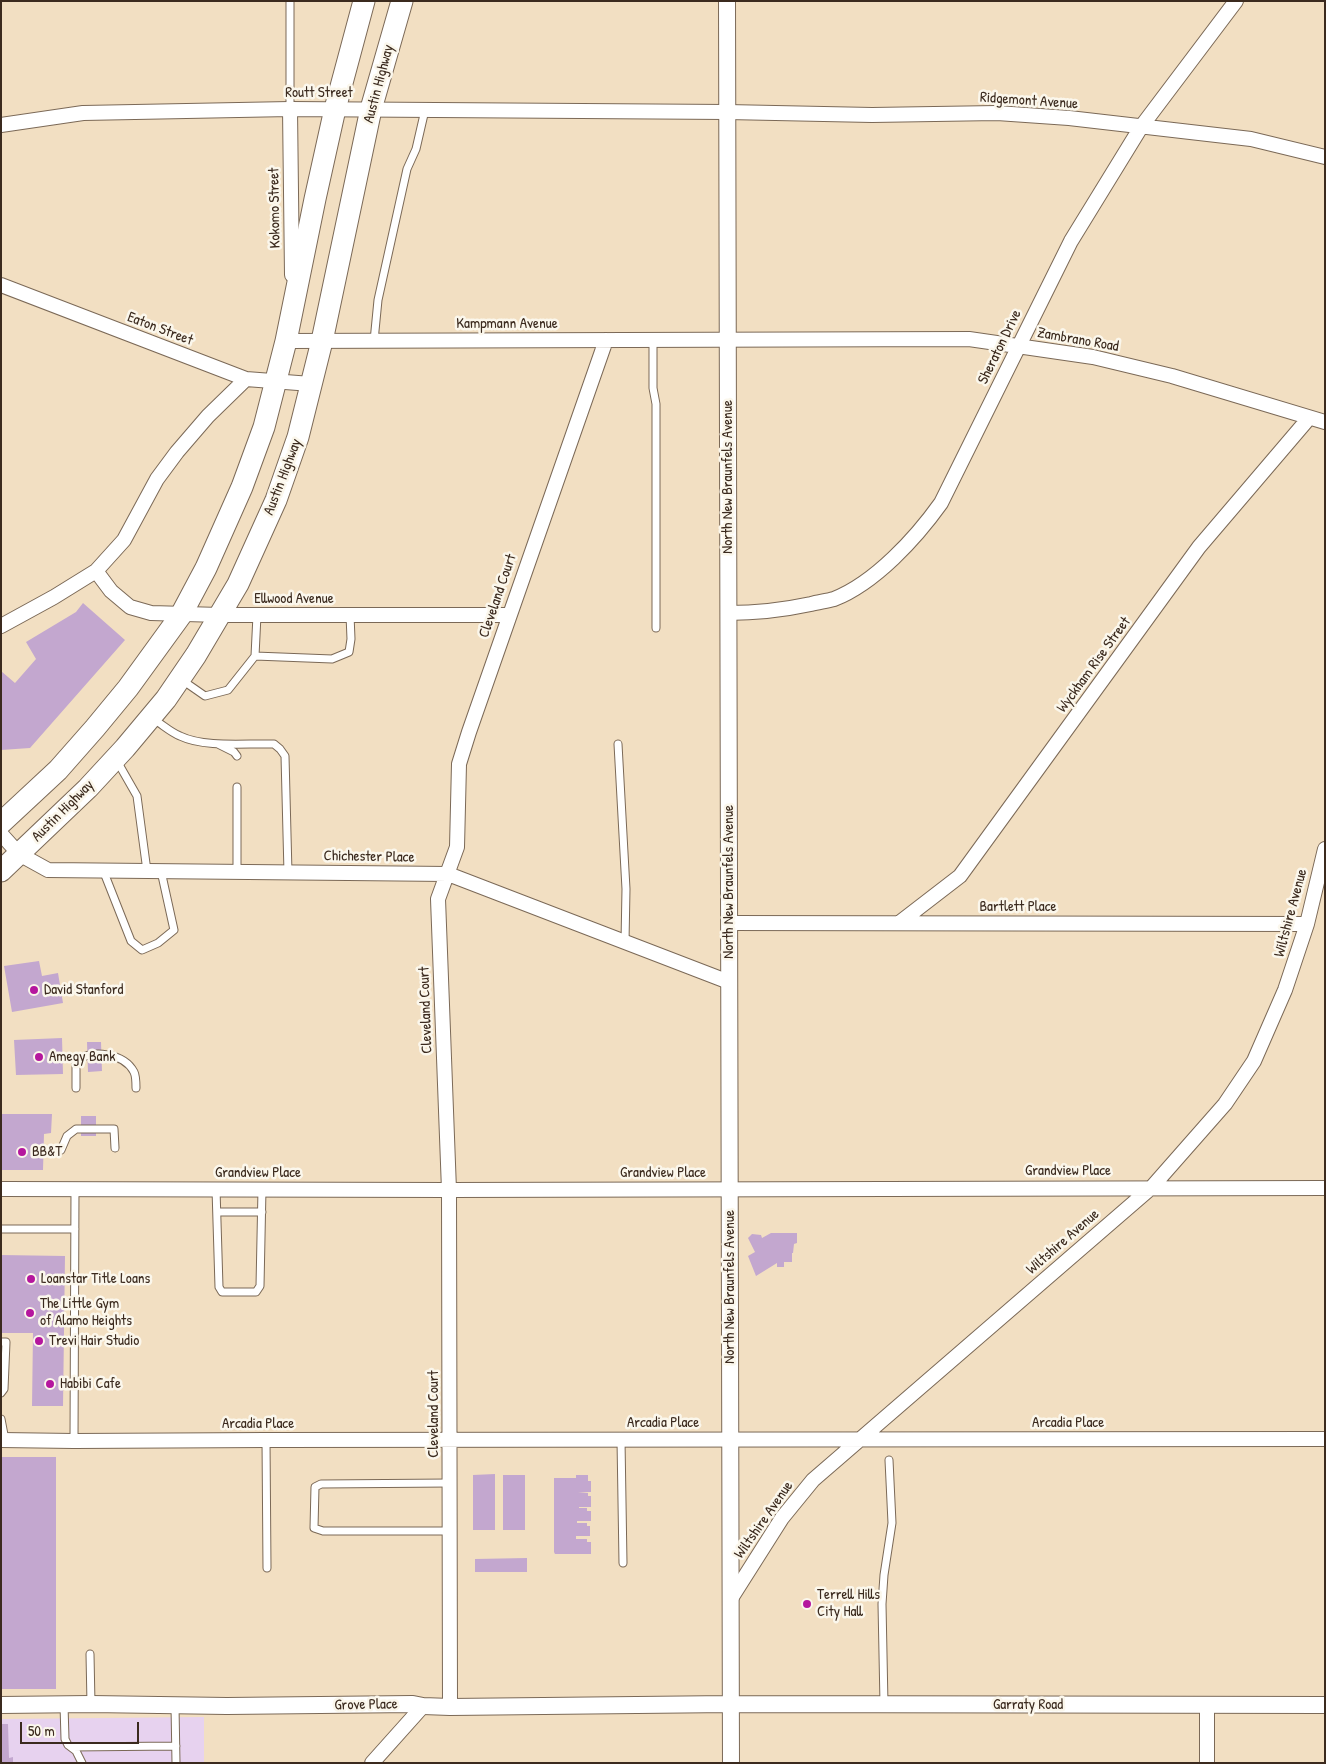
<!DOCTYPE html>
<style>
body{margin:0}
#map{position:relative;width:1326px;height:1764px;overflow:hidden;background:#f2dfc2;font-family:"Patrick Hand",sans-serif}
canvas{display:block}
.frame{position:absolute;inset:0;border:2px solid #3b2a1e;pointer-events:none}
.scale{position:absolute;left:20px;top:1722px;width:119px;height:22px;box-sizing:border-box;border:2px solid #3b2a1e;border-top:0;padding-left:6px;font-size:15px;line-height:18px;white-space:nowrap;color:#3b2a1e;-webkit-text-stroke:4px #fbf7ec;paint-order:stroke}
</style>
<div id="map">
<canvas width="1326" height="1764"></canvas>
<div class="frame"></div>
<div class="scale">50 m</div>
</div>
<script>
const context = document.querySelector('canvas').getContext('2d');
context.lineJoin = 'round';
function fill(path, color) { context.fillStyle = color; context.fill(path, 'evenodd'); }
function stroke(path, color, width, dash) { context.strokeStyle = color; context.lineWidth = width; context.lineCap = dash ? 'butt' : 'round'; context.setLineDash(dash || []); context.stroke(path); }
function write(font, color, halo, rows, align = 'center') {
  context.font = font + ' "Patrick Hand",sans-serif'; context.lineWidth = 5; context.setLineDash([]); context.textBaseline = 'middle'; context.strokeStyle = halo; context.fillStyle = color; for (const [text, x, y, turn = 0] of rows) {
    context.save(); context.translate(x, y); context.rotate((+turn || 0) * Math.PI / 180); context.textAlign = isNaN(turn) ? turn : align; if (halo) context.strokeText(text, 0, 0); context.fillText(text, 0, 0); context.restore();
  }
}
fill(new Path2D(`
 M204 1717V1763H1V1719Z`), '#e7d2ef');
fill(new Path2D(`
 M83 603 125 640 30 748 1 750V671L15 683 36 659 26 642 76 612Z
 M39 961 42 976 58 973 63 1003 12 1012 4 966Z
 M62 1038 63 1074 16 1075 14 1040Z
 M87 1042H101L102 1071 88 1072Z
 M1 1114H52L51 1133 44 1134 43 1170H1Z
 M81 1116H96V1136H81Z
 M771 1233H797V1243L794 1244 793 1253H792V1262H784V1267H777V1263L756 1276 748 1256 755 1252 748 1238 752 1234 761 1235 762 1238Z
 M1 1255 65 1256 63 1406H32L33 1333H1Z
 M1 1457H56V1689H1Z
 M495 1474V1530H473V1475Z
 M503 1475H525V1530H503Z
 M576 1475H588V1481H591V1492H578L588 1493V1496H591V1507H579V1508H587V1511H591V1521H577V1523H587V1526H590V1536H576V1539H587V1542H591V1554H555L554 1552V1478H576Z
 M527 1558V1572H475V1559Z
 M1 1724H8L9 1758 13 1757V1763H1Z`), '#c3a7cf');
const service = new Path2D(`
 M290 1V109
 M653 340V388L656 404V628
 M374 341 378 300 407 169 416 149 425 110
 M255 656 332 659 349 652 351 639 350 615
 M182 680 205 696 228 690 255 656 257 615
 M153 719C162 724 170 732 180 736 205 748 246 743 274 744L280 749 285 756 288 873
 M218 744 234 752 237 756
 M618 744 626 889 625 942
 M117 761 137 796 147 871
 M237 787V872
 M103 870 131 941 142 950 158 943 174 930 161 871
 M76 1088V1061C92 1049 124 1053 134 1072 136 1076 136 1083 136 1088
 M61 1150 67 1136 76 1129H114L115 1148
 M216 1189 219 1287 222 1292H256L260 1286 262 1189
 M217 1212H262
 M1 1229H75
 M1 1342H6L4 1389 1 1393
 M1 1419 5 1440
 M266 1440 267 1568
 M621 1440 623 1563
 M74 1441 75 1188
 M450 1483 321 1484 315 1487 314 1528 323 1531H450
 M90 1654 91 1704
 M884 1704 882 1604 884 1575 892 1523 889 1460
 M64 1705 65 1739 68 1745 76 1751 82 1763
 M175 1706 176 1763
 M71 1747 176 1746`);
const minor = new Path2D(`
 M290 109 292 275
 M1 125 83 113 290 109 727 112 872 115 997 113 1069 118 1251 139 1325 157
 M1 285 246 379 311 384
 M286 341 969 339 1093 357 1172 376 1325 422
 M96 571 111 591 130 607 151 613 220 615H509
 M728 613C757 613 783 610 811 604 819 602 827 601 834 599 875 583 916 538 941 503L1071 241 1141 127 1236 1
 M1 626 54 597 96 571 124 540 157 479 177 452 208 416 246 379
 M1 834 19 854 48 870 448 874 729 982
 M729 923 1307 924
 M899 923 960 876 1199 547 1309 418
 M1 1189 449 1190 1325 1188
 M1 1440 74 1441 266 1440 1325 1439
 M730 1600 782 1518 813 1480 1152 1187 1225 1104 1254 1061 1285 990 1307 924 1325 849
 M450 1707 449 1190 438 899 457 847 459 764 469 732 606 340
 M372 1763 423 1706
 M1207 1763V1705`);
const tertiary = new Path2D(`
 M727 1 731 1763
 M1 1705 91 1704 227 1706 413 1704 423 1706 450 1707 730 1704 1325 1705`);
const primary = new Path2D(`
 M1 823 58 770 95 728 128 688 181 615 206 568 242 487 264 427 286 341 315 199 335 109 364 1
 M1 871 88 788 125 748 166 699 196 655 238 584 276 500 298 437 322 341 371 109 402 1`);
stroke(service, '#7b6957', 9);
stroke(minor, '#7b6957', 16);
stroke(tertiary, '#7b6957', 18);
stroke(primary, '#7b6957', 23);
stroke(service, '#fff', 7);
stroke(minor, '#fff', 14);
stroke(tertiary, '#fff', 16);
stroke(primary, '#fff', 21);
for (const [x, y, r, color] of [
 [34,990,5,"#b5179e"],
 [39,1057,5,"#b5179e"],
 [22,1152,5,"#b5179e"],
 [31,1279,5,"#b5179e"],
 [30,1313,5,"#b5179e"],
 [39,1341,5,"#b5179e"],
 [50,1384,5,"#b5179e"],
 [807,1604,5,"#b5179e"]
]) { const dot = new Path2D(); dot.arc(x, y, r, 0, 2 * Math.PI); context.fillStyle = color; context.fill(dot); stroke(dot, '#fbf7ec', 2); }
write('15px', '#3b2a1e', '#fbf7ec', [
 ["Austin Highway",379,84,-75],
 ["Routt Street",319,93],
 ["Ridgemont Avenue",1029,101,4],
 ["Kokomo Street",275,208,-91],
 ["Kampmann Avenue",507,324],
 ["Eaton Street",160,329,21],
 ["Zambrano Road",1078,340,10],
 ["Sheraton Drive",1000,347,-64],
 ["Austin Highway",283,477,-69],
 ["North New Braunfels Avenue",728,477,-90],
 ["Cleveland Court",498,596,-71],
 ["Ellwood Avenue",294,599],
 ["Wyckham Rise Street",1094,665,-54],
 ["Austin Highway",63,811,-45],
 ["Chichester Place",369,857,1],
 ["North New Braunfels Avenue",729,882,-90],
 ["Bartlett Place",1018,907],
 ["Wiltshire Avenue",1291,913,-75],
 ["Cleveland Court",426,1010,-92],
 ["Grandview Place",1068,1171],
 ["Grandview Place",258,1173],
 ["Grandview Place",663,1173],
 ["Wiltshire Avenue",1063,1242,-41],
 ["North New Braunfels Avenue",730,1287,-90],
 ["Cleveland Court",434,1414,-90],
 ["Arcadia Place",663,1423],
 ["Arcadia Place",1068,1423],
 ["Arcadia Place",258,1424],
 ["Wiltshire Avenue",764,1520,-55],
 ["Grove Place",366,1705,-1],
 ["Garraty Road",1028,1705]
]);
write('15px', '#3b2a1e', '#fbf7ec', [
 ["David Stanford",44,990],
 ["Amegy Bank",49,1057],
 ["BB&T",32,1152],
 ["Loanstar Title Loans",41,1279],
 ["The Little Gym",40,1304],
 ["of Alamo Heights",40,1321],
 ["Trevi Hair Studio",49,1341],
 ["Habibi Cafe",60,1384],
 ["Terrell Hills",817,1595],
 ["City Hall",817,1612]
], 'left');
</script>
